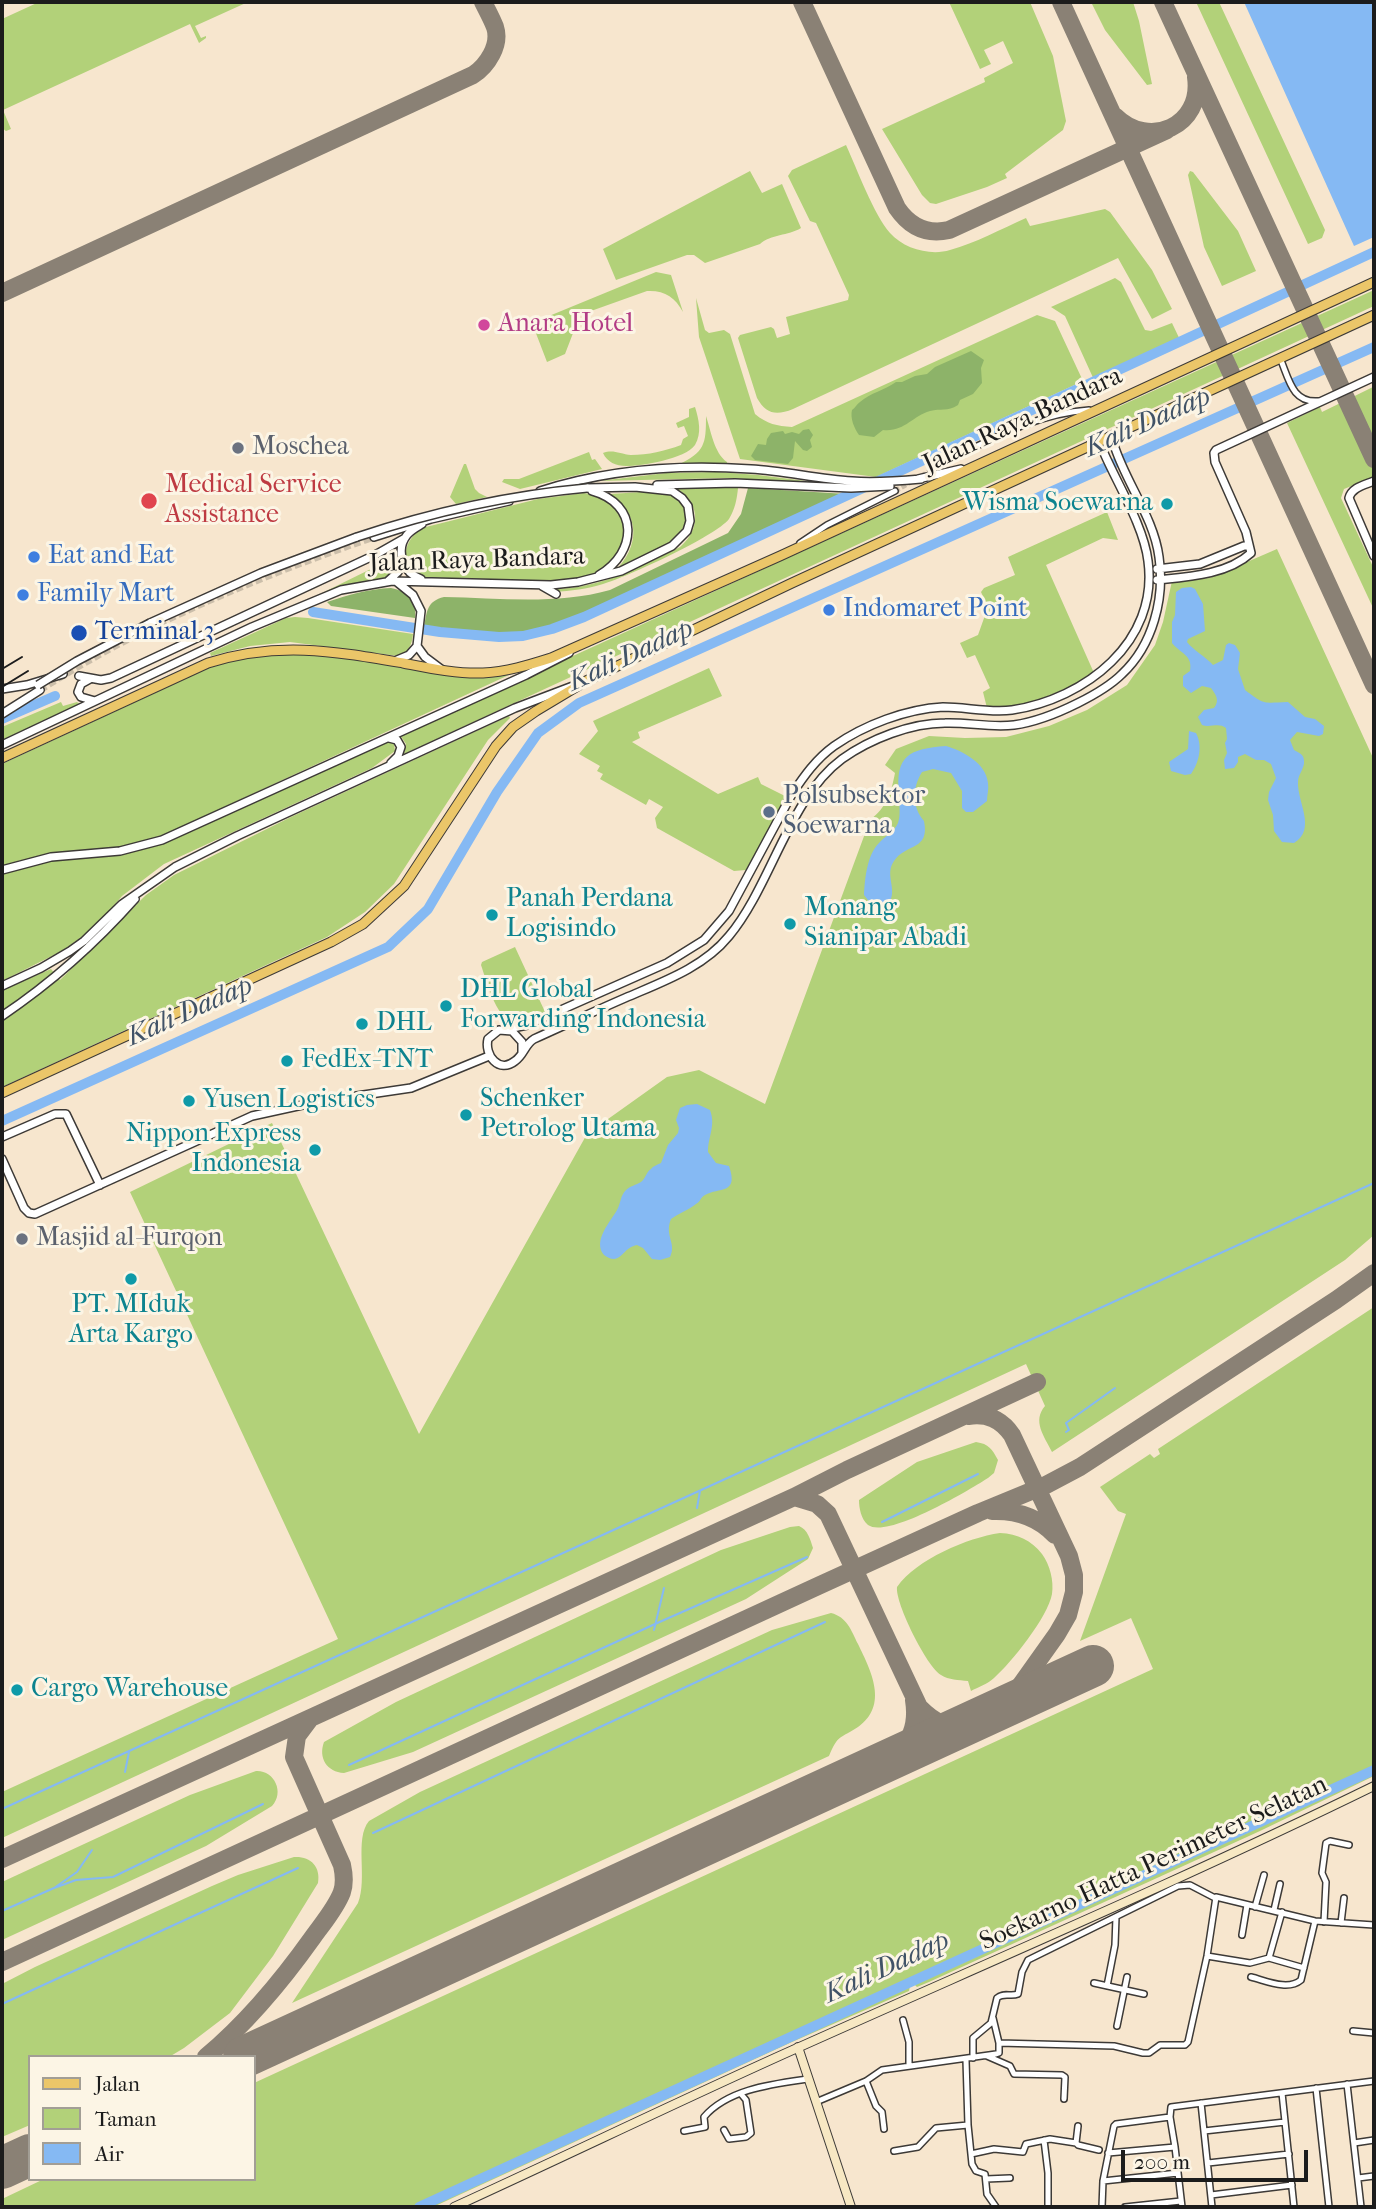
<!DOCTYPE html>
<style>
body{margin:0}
#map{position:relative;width:1376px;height:2209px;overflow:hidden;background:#f7e6ce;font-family:"IM FELL French Canon",serif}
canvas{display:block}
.frame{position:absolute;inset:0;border:4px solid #1c1c1c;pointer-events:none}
.legend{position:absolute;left:28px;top:2055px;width:228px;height:126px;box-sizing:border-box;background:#fcf5e5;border:2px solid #a29e95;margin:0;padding:9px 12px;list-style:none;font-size:21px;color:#1c1c1c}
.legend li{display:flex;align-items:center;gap:14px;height:35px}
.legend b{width:35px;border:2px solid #a29e95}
.scale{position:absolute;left:1121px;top:2150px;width:187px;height:32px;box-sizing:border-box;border:4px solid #1c1c1c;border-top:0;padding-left:9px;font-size:21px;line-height:24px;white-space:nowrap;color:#1c1c1c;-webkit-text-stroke:5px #fcf5e5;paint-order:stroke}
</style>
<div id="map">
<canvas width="1376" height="2209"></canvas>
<div class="frame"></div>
<ul class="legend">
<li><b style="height:9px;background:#ebc669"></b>Jalan</li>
<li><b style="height:19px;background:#b2d179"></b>Taman</li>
<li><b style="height:19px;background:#85b9f3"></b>Air</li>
</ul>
<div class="scale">200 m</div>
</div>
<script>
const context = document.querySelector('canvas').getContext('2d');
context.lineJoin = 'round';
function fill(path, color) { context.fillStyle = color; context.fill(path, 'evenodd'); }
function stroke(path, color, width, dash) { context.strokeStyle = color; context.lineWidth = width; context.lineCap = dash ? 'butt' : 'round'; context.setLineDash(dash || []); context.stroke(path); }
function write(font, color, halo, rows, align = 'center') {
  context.font = font + ' "IM FELL French Canon",serif'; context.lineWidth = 6; context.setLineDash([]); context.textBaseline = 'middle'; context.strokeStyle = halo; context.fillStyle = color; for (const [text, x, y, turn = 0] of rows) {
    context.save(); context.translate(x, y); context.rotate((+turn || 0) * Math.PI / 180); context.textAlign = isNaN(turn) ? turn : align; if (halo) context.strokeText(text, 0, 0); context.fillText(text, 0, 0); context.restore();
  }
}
fill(new Path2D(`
 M39 2H248L195 26 201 38 206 36V38L199 43 190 24 3 110 11 129 6 131 2 128V19Z
 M949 2H1030L1053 56 1066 121 1063 130 1005 174 1007 178 987 187 936 204 930 203 922 195 882 129 985 82 984 78 1013 63 1003 41 984 50 991 64 980 69Z
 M1091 2H1133L1139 21 1152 84 1147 85 1105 30Z
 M1196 2H1219L1325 230 1322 238 1308 244Z
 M846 145C857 169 874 215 890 233 904 249 931 256 950 250 976 243 1001 229 1026 218L1030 226 1105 209 1110 212 1152 270 1172 309 1152 319 1118 258 793 409C776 416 766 414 757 398L738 338 740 335 771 327 774 329 777 338 790 334 786 317 848 300 849 295 816 223 810 221 788 176 792 170Z
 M750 171 762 193 782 184 801 228C788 236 771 234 760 244L705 263 694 255H687L616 280 603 249Z
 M1190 171 1193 172 1238 231 1256 271 1222 286 1204 247 1188 175Z
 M656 272 671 275 683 312C675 297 664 290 647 291L577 316 579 323 575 328 565 354 547 362 532 323Z
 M1115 278 1121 282 1145 330 1151 331 1172 323 1182 344 1095 382 1065 316 1051 307Z
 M1374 290V306L404 754 406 744 400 735Z
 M696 298 705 330 709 333 724 330 730 334 755 414C767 424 777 426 792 427L1037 315 1055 321 1083 381 876 477 740 459 699 337Z
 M1374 382V477L1344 489 1341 498 1374 569V610L1287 423 1320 407 1322 412 1373 387 1372 383Z
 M695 407C699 420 702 433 695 445 685 459 642 466 626 466 616 466 607 462 603 453 613 449 620 454 631 455 648 455 665 451 681 445L683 439 688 436 684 426 678 428 676 423 689 417V409Z
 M706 416C711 431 714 453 727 462V465H678C705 452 706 444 706 416Z
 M589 452 592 460 595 459 602 469 520 489 502 482 504 479H519Z
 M464 464H466L475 489 479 493 487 497 456 504 450 497Z
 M718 472 758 475 830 484 728 478 599 481 666 473Z
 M674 487 738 488C737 499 735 509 729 519 716 536 627 577 603 584 587 589 571 591 554 592L555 589C602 588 639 567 680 547 702 528 700 501 674 487Z
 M658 491C669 493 680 496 684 508 697 541 636 560 614 572 640 547 641 515 610 494Z
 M584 493C603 497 622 507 625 529 626 539 622 545 617 554 596 592 525 581 488 581 469 580 435 583 419 575 397 564 405 539 422 528L538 499Z
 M1107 512 1118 540 1103 538 1046 565 1094 673C1061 693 1026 708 987 708L983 692 990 688 975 655 967 658 960 643 978 635 988 607 981 592 984 588 1015 575 1008 557Z
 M1277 549 1374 760V1235L1345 1260 1052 1452C1044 1436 1032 1421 1045 1406L1026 1364 2 1838V1792L338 1639 130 1192 272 1123 419 1434 587 1134 667 1077 699 1070 765 1104 870 820C887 807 891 793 895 773L885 765 896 749 929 736 965 738 1006 737 1049 726 1087 710 1127 685 1155 645 1163 622 1172 581 1210 578Z
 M398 552 397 568 389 577 345 585 316 596 381 564Z
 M295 617 308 618 413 634C412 644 409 653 398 656L290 642 250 646 211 656 210 653 286 618Z
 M307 653 492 676 511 674 166 834C155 838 144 842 134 844 88 854 48 850 2 866V764L215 665 259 655Z
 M709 668 722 696 638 732 640 738 632 742 718 794 758 777 761 784 787 797 746 870 734 871 657 828 655 818 663 807 649 799 646 805 600 779 603 774 597 771 600 766 579 754 598 731 593 721Z
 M61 702 63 706 77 702 81 705 2 741V727Z
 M509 716 510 718 488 740 394 884 365 912 327 937 2 1087V990L51 969 60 980 146 895 174 875 293 816Z
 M387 741 394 744 395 751 372 768 164 864 122 896 106 915 83 936 62 951 2 981V874L20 867 69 857 132 851Z
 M515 947 546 1014C538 1017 528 1025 519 1025 497 1024 487 982 481 965L482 962Z
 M1374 1307V1776L1260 1831 929 1982 917 1987 914 1984 910 1986 909 1991 792 2042 433 2207H2V2199L44 2179H254V2083L1153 1669 1131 1618 1080 1641 1126 1514 1118 1511 1100 1487 1150 1454 1154 1458 1160 1454 1158 1449Z
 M976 1442C989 1444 992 1449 998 1460L994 1473 988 1478C969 1490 888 1539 868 1525 861 1519 859 1508 859 1500L917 1462Z
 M799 1526C808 1530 810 1539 813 1548L808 1559 746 1599 413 1752 344 1773C327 1772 318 1758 324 1742L396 1702 721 1550 790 1527Z
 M1000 1533C1018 1534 1031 1540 1042 1554 1050 1565 1054 1581 1052 1594 1048 1617 1011 1663 994 1678 988 1684 978 1687 971 1691L968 1681C958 1680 949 1680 941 1675 927 1667 895 1603 897 1587 917 1559 967 1538 1000 1533Z
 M831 1613C847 1617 851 1630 858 1644 871 1671 889 1705 858 1727 840 1739 838 1734 829 1756L292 2003 358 1903C368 1878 354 1839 369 1821L420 1792 772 1630Z
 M256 1771C274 1770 285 1792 272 1806L206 1846 2 1940V1882L190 1795Z
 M294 1857C310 1856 321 1866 318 1883L273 1956 230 2013 184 2048 169 2057H30V2125L2 2137V1984L35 1967 212 1886 238 1875Z`), '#b2d179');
fill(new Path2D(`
 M971 351 984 360 981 368 982 383 973 394 960 400 958 405C947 412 941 408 930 411 912 416 905 432 883 430L874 437 859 435C854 428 850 418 852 410 855 408 857 404 860 402 870 393 885 390 896 382H902L915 376 927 374 935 367Z
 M809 429 813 435 810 440 812 447 807 451 803 450 795 441 793 458 788 464 755 460 751 456 758 444 766 445 767 439 771 433 783 431 785 434 792 432 799 434 803 430Z
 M748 488 847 494 583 616C564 623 545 631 524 634 492 639 456 632 424 627 427 611 427 601 444 597 499 598 557 605 610 590L728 533 741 514Z
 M391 588C408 591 417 601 415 618L331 606 327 602C348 595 368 589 391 588Z`), '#8db369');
fill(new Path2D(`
 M1244 2H1374V237L1354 246Z
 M1191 587 1195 589 1203 604 1205 631 1188 639 1187 642C1193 650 1206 657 1213 665L1223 660 1226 645 1229 643 1235 645 1240 653 1238 669 1245 690C1265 705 1262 703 1288 702L1305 717 1315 719 1324 726 1323 734 1319 736 1297 732 1290 740 1294 750C1299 753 1304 754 1304 761 1305 768 1298 774 1298 782 1297 802 1317 829 1294 843L1282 842 1274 831 1273 815 1268 800 1269 792 1276 778 1271 764 1264 760H1256L1245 754 1238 757V762L1234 768 1225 769 1224 760 1227 753 1225 743 1227 739 1226 728C1219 722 1210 728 1202 725L1198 717 1204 710 1214 708C1220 700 1216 695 1211 688L1202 686 1191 693 1183 686V676L1190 671C1193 655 1181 654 1172 643V622L1175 615 1176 592 1182 588Z
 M1189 731 1196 733C1203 746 1199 763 1191 774L1185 775 1171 771 1169 762 1188 749Z
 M946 746C963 751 986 763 988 783 989 789 987 795 987 801L973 812H966L962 808V791L951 773 933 769 922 772C912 788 912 807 924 821 930 851 906 843 894 861 884 875 898 889 889 903L874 908 864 895C865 878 867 855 879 843 885 836 894 832 898 823 901 815 899 804 899 795 895 755 909 749 946 746Z
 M697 1104 710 1110C716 1126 708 1136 708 1152L716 1163 729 1166C739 1195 719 1187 705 1195 699 1199 702 1200 696 1204 689 1210 679 1213 671 1219 664 1236 677 1243 670 1257L660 1260 652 1259 643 1248 637 1245C625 1247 623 1258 614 1259 610 1259 607 1257 604 1255 592 1241 611 1221 617 1210 621 1203 620 1196 626 1190 630 1186 636 1185 641 1182 646 1178 646 1172 651 1169 653 1166 657 1165 661 1163L668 1145 678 1133 679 1128 676 1120 680 1108 687 1105Z`), '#85b9f3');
stroke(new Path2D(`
 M1066 1432 1069 1430 1066 1423 1115 1388
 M697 1508 700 1491
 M882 1522 978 1474
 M654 1630 664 1588
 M349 1765 655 1624 807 1557
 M125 1772 129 1752
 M2 1809 1374 1183
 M373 1833 825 1622
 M54 1888 76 1880 113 1877 263 1804
 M2 1911 54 1888 77 1872 92 1850
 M2 2004 298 1868`), '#85b9f3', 2);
stroke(new Path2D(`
 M313 612 440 632 499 637 523 636 552 629 584 617 1374 252
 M2 719 55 696
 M2 1121 388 947 428 909 497 792 538 733 579 703 1374 347
 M419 2207 1374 1770`), '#85b9f3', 10);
stroke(new Path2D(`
 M802 2 897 208C910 227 927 235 949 230L1167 130
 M1061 2 1374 685
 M1163 2 1374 459
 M1115 116C1149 150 1203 126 1196 77
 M2 293 473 75C487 66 501 45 495 27 492 19 487 10 483 2
 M968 1416C987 1413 1001 1419 1012 1435L1069 1556 1074 1575V1592L1068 1615 1057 1634 1020 1686 1005 1700 972 1722
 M794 1497 817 1504 828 1514 919 1707C934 1722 947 1730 969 1723
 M992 1511C1017 1510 1038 1517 1055 1535
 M890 1759C911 1744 918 1725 914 1700
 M2 1859 794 1497 847 1470 1037 1382
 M2 1962 818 1586 978 1513 1046 1485 1080 1467 1336 1300 1374 1273
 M206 2057C248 2022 281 1982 313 1937 323 1923 336 1908 342 1892 345 1883 344 1874 342 1865L294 1757 297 1736 309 1720`), '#8a8175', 18);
stroke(new Path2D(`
 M244 2057 1093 1666
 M2 2168 30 2155`), '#8a8175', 42);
stroke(new Path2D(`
 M895 491 951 459`), '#cbbeaa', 5, [5, 2.5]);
stroke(new Path2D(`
 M40 690C143 624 258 577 374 537`), '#cbbeaa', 7, [7, 3.5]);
const minor = new Path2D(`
 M1280 358C1289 379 1292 403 1318 401
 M951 459C995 437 1040 413 1089 410
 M800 543 827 525 895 491
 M1255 1907 1264 1875
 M1274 1910 1280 1884
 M1324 1922 1326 1882 1322 1873 1326 1843 1330 1841 1349 1845
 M1341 1923 1344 1898
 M1242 1935 1247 1905
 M1207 1956 1250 1963 1269 1958 1282 1912
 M1269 1958 1304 1968
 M1251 1977C1267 1981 1288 1991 1301 1980L1315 1921
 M1094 1983 1144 1994
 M1107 1986 1115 1945 1116 1917
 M903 2020 909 2042V2066
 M1117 2026 1127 1977
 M1353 2031 1374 2033
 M999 2043 1114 2046 1143 2053H1149L1160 2045H1185L1188 2042 1207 1956 1216 1897 1315 1921 1374 1925
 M987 2056 1010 2066 1014 2074 1062 2075 1065 2077 1064 2099
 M973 2058V2038L991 2023 997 1998C1003 1992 1011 1997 1018 1994L1022 1972 1028 1960 1178 1886 1190 1885 1215 1898
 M966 2060 968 2125 972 2164 976 2171 985 2174 987 2194 996 2207
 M866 2081 876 2106 882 2112 884 2129
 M1347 2084 1361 2207
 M1316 2088 1329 2207
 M1282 2093 1294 2207
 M816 2102 866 2081 882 2070 996 2054 999 2053V2043L993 2018
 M1201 2103 1212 2207
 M1078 2126 1076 2143 1078 2145 1099 2150
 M724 2130 729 2139 746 2137 751 2133 746 2100 741 2094
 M684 2131 705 2127 704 2117C728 2089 773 2084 808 2079
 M1204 2131 1285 2122
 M1044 2140 1048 2173V2207
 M1354 2143 1374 2140
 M894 2151 918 2147 936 2128 968 2125
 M1108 2153 1175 2147
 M971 2154 994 2149 1023 2152 1026 2144 1050 2139 1076 2143
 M1208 2163 1289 2154
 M1358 2178 1374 2176
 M986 2179 1010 2178
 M1103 2181 1178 2173
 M1211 2195 1292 2185
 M1102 2207 1103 2181 1114 2126 1116 2124 1170 2117
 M1125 2207 1181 2201
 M1182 2207 1175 2147 1170 2117 1171 2107 1374 2081`);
const tertiary = new Path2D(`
 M918 479 961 469
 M1374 481C1365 485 1352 487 1349 498L1374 556
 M657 485 735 483 851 488 890 486
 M540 491C608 469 680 464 751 469 785 471 818 479 852 481 875 483 898 481 921 479
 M592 491C639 504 638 552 599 575
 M374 537 431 519 509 501
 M1157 569 1200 564 1244 546H1249
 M421 579C403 573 395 550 407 535 411 530 417 527 422 524
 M1157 580C1187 577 1227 575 1251 553L1246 532 1215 462 1214 453 1216 450 1374 377
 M388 581 398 572 401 559
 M397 582 413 595 421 611 417 646 409 655 397 660
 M542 586 556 594
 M150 623 261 573 357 537
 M417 646 425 657 441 669
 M79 676 101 680 111 678 375 555 405 538
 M90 679 81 684 78 692 81 697 95 701
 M2 689 27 685 63 674
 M2 714 40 690
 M389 738 397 740 401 747 398 756 391 763
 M2 745 252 627 341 590 392 581 551 585 578 582 621 571 672 546 687 531 690 521 688 506 682 498 672 491 635 487 587 488
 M2 870 51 857 120 851 162 840 526 675 569 653
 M2 986 41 968 70 951 84 941 122 904 175 867 237 836 515 708 573 686
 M2 1016C51 983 95 944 135 899
 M508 1029 527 1025 667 963 704 940 729 911 792 794C804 776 816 759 834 746 864 725 906 709 943 707 966 707 989 713 1012 710 1085 699 1159 642 1148 561 1144 527 1118 485 1104 453L1099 448 1089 446
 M522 1053V1042L512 1031 499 1030 488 1039C484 1055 499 1074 515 1061 524 1055 525 1044 534 1039 565 1025 595 1011 625 998 662 982 703 968 729 936 771 886 789 798 842 759 870 739 911 723 945 723 968 722 990 728 1014 725 1036 722 1058 713 1078 703 1094 695 1110 686 1122 674 1153 645 1165 598 1159 557 1154 518 1126 483 1114 445L1116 436 1120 432
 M2 1137 55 1114H66L100 1185
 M2 1159 24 1208 29 1213 35 1214 252 1116 316 1102 411 1088 489 1056`);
const secondary = new Path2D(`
 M798 2047 851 2207
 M454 2207C568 2155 681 2100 795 2049 989 1962 1184 1879 1374 1786`);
const primary = new Path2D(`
 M2 758 208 663C278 641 333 651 403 663 429 668 456 674 483 673 506 672 529 665 551 658L780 556 1374 282
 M2 1093 331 942 363 924 404 886 496 746 513 727 536 711 586 681 792 583 1374 315`);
stroke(minor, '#3d3a37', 8);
stroke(tertiary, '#3d3a37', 10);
stroke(secondary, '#3d3a37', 10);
stroke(primary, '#3d3a37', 11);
stroke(minor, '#fff', 5);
stroke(tertiary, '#fff', 7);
stroke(secondary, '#f7e8c3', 8);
stroke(primary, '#ebc669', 9);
stroke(new Path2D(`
 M2 669 22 657
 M2 687 28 671`), '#1c1c1c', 2);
const tertiaryBridge = new Path2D(`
 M357 537C432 512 509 495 587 488
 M38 685 77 661 150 623`);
stroke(tertiaryBridge, '#3d3a37', 10, []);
stroke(tertiaryBridge, '#fff', 7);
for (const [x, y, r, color] of [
 [484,325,7,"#d1479c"],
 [238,448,7,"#6b7280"],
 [149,501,9,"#e0444e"],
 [1167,504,7,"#0f9aa8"],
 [34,557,7,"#3f7fe0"],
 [23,595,7,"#3f7fe0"],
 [829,610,7,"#3f7fe0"],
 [79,633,9,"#1a4fb4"],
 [769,812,7,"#5c6f8a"],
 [492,915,7,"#0f9aa8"],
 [790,924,7,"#0f9aa8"],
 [446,1006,7,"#0f9aa8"],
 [362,1024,7,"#0f9aa8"],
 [287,1061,7,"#0f9aa8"],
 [189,1101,7,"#0f9aa8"],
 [466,1115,7,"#0f9aa8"],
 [315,1150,7,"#0f9aa8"],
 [22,1239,7,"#6b7280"],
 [131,1279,7,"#0f9aa8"],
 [17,1690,7,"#0f9aa8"]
]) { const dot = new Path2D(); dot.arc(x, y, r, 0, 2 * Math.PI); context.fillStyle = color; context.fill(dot); stroke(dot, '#fcf5e5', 2.5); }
write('26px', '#b23c85', '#fcf5e5', [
 ["Anara Hotel",498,325]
], 'left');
write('26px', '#1c1c1c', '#fcf5e5', [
 ["Jalan Raya Bandara",1023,421,-25],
 ["Jalan Raya Bandara",477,561,-2],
 ["Soekarno Hatta Perimeter Selatan",1154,1864,-25]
]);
write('26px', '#5b616d', '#fcf5e5', [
 ["Moschea",252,448],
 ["Masjid al-Furqon",36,1239]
], 'left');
write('26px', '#be3a42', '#fcf5e5', [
 ["Medical Service",165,486],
 ["Assistance",165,516]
], 'left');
write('26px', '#0d838f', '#fcf5e5', [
 ["Wisma Soewarna",1153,504,"right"],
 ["Panah Perdana",506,900],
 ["Logisindo",506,930],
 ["Monang",804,909],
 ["Sianipar Abadi",804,939],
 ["DHL Global",460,991],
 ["Forwarding Indonesia",460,1021],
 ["DHL",376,1024],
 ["FedEx-TNT",301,1061],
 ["Schenker",480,1100],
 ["Petrolog Utama",480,1130],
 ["Yusen Logistics",203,1101],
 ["Nippon Express",301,1135,"right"],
 ["Indonesia",301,1165,"right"],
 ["PT. MIduk",131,1306,"center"],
 ["Arta Kargo",131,1336,"center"],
 ["Cargo Warehouse",31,1690]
], 'left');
write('26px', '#366cbe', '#fcf5e5', [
 ["Eat and Eat",48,557],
 ["Family Mart",37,595],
 ["Indomaret Point",843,610]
], 'left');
write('26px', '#164399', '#fcf5e5', [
 ["Terminal 3",95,633]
], 'left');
write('26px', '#4e5e75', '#fcf5e5', [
 ["Polsubsektor",783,797],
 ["Soewarna",783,827]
], 'left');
write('italic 28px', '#415367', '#fcf5e5', [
 ["Kali Dadap",1148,423,-24],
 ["Kali Dadap",631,656,-25],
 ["Kali Dadap",190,1012,-24],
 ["Kali Dadap",887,1968,-25]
]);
</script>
